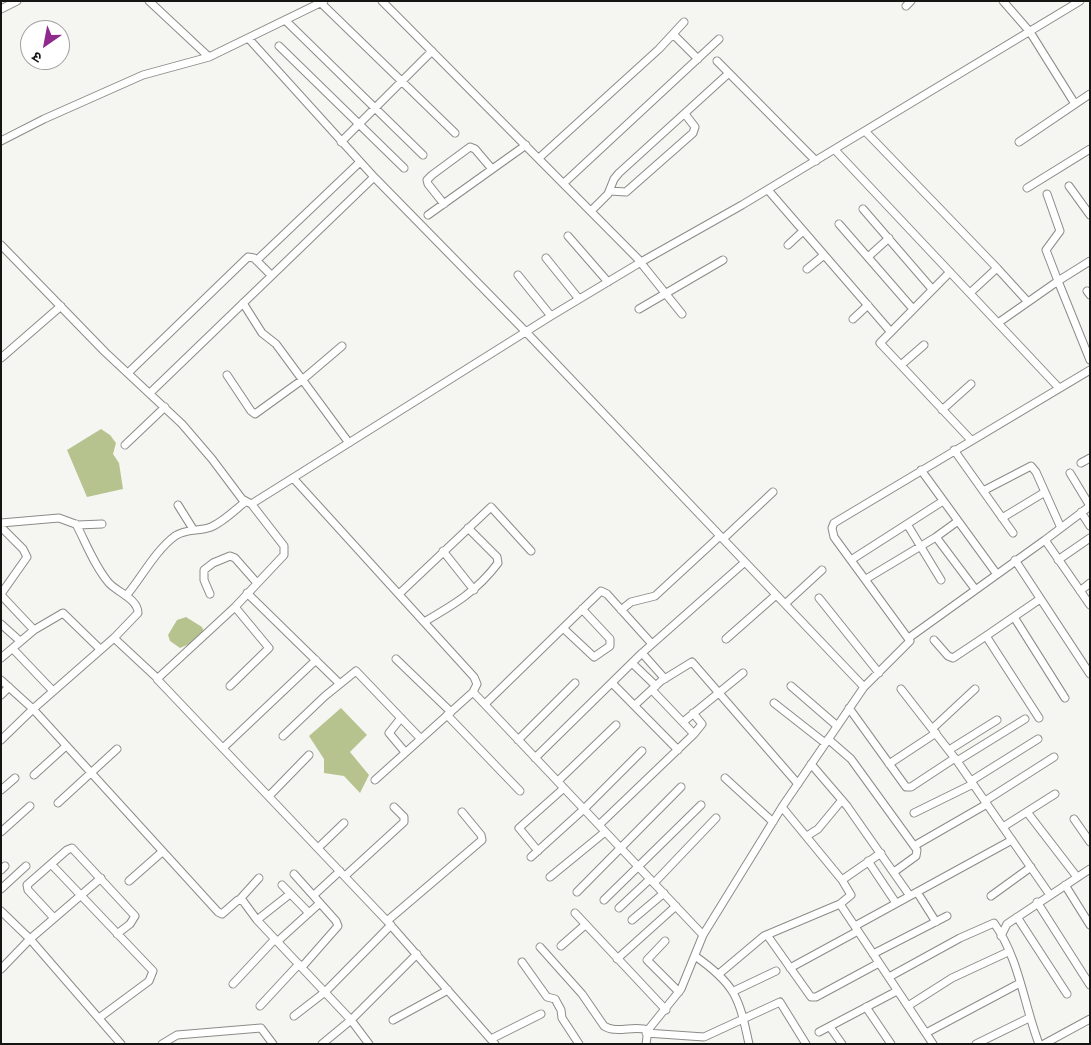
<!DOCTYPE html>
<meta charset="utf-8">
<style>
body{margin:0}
#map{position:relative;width:1091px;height:1045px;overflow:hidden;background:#f5f6f1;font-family:Signika,"Noto Sans Devanagari",sans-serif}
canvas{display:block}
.frame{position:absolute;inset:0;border:2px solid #151514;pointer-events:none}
.north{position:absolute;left:20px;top:20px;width:50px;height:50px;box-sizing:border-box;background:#fff;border:1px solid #a1a1a1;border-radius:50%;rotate:213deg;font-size:14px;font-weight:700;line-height:20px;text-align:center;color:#151514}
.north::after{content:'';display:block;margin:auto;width:18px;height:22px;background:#90298e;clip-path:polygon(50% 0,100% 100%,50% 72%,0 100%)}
</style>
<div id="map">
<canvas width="1091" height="1045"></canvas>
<div class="frame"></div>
<div class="north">उ</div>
</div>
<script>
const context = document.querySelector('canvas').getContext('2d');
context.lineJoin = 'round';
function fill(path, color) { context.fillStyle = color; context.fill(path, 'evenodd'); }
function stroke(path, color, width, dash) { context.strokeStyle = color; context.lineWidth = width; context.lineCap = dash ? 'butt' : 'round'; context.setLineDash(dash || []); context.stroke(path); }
fill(new Path2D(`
 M101 429 110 435 116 443 113 454 119 463 123 489 87 497 67 450Z
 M186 617 202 627 204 632 194 642 180 648 170 641 168 635 177 620Z
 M341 708 367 735 350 752 369 775 360 793 344 776 324 773V759L309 736Z`), '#b7c38f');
const minor = new Path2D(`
 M149 1 209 57
 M382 1 641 262 551 316 253 503V506L284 546V555L235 607 157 679 387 921 495 1044
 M1003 1 1030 32 1075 104
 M321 3 455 133
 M906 6 911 1
 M1 9 17 1
 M285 20 423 155
 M673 34 698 59
 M249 39 374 177 526 332 864 687
 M279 46 404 168
 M717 61 816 161
 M865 131 997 268 970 293
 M1 141 44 119 143 75 209 57 324 1
 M341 142 432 51
 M1019 142 1090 94
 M835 150 1059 388
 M539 158 659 49 684 22
 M564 183 719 39
 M1069 186 1090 215
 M1027 188 1090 149
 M768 190 890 331
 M610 191 626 192 693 133 695 127 685 114
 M444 204 428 184 427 180 432 175 470 147 475 149 492 169
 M863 209 932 289
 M592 210 608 194 614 179 619 173 729 73
 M428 215 526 145
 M839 224 913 309
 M568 236 608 282
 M1 245 105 352 182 424 212 459 242 499 253 505
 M788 245 803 231
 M868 257 889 238
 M546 258 579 299
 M257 260 360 162
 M1090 261 1058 281 1090 360
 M641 262 742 205 1080 1
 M641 263 682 314
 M997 268 1028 302
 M807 269 824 255
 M950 272 880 343 971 440
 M518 275 551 316
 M1087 291 1090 295
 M243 303 262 333 276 344 349 443
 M639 309 723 260
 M853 319 868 305
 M998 323 1058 281 1046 250 1060 231 1047 194
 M1 358 61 306
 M901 365 924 345
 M128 373 248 257 254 258 271 275
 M227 375 251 411 255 414 302 380 342 346
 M150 393 374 177
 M942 410 971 384
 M125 445 165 407
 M954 450 1013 533
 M1081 463 1090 458
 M921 470 996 573
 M1070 473 1090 506
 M293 478 474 677 477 684 473 692
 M983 491 1031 466 1036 472 1061 528
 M178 505 193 529
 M1081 512 1090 526
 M1002 518 1045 492
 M1 523 59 518 78 525 102 524
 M76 524C86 543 95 567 109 583 117 592 138 599 138 613L114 638
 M907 524 941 580
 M1 527 23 549 27 557 1 594
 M936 537 958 521
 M723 539 773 492
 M1045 540 1090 506
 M443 551 474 590
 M851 560 943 501
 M1015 560 1090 674
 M1058 560 1090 538
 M866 579 936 537 975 589
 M1080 591 1090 583
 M247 593 339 683
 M210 594 204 580V570L213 563 230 556 235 558 257 583
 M399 594 491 507 531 551
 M1 595 34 630
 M126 596C142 577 155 551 175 536 187 528 198 532 211 527 223 522 235 510 245 502
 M819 598 879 673
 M785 604 822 570
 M621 610 631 602 655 596 720 536
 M1014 617 1065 698
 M424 622C455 604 477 591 498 563L497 557 468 528
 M1 624 20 641
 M563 628 594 657 610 646V639L582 609
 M910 637 1045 540 1090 605
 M726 639 776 595
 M934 640 948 656 953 658 986 636
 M13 649 53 691
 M642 653 665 679
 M1 658 34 630 63 613 100 649
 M396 659 451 712
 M632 663 656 686
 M1 680 33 709 218 912 222 914 238 900 243 901 257 920 351 1020 369 1044
 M612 683 678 750
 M230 686 269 648 235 607
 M791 686 836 725
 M901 689 957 761 1050 895
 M1 695 9 687
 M774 703 825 743
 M485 704 601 591 607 594 652 644
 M635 705 661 681 692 662 798 784
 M849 708 906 787H911L955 758
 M693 713 702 724 694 734
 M447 715 520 791
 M401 718 389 733 405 752
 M1039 718 986 636 1040 599
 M683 722 743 673
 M932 729 975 689
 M283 736 325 696 356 671 420 738
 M828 739 851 759 917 850 916 856 894 872
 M1 740 33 709 114 638 157 678
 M518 740 575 683
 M223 748 316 660
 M949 750 997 720
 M535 758 642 653 745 562
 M957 761 1025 719
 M811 764 847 806 910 896
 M889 764 936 733
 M34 775 66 746
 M725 778 773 822
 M375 780 473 692 703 935
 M558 781 616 725
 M971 781 1038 739
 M1 790 15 778
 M269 796 309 755
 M985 801 1054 757
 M58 803 117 749
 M782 807 842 880 851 895 840 904 933 1044
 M1027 812 1077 877
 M914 813 973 784
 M1074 819 1090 842
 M599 825 694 734 652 690
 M1003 827 1055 794
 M1 832 30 806
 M807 836 818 829 842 800
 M914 846 987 804
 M318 848 344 823
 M538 851 519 828 564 788
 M531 857 584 809 642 751
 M868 861 896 903
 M51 864 153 971 149 981 99 1018
 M1 870 5 866
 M294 874 336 921 338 926 302 967
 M345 876 404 822V817L394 807
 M550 877 605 832
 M842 880 881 853
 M129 881 162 852
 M654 883 716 818
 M282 885 309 913
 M1065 885 1090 925
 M1 889 26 866
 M577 892 681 787
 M917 892 936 922
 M314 895 340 871
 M991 896 1031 867
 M240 899 259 878
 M604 900 701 805
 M1037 902 1090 985
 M619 908 650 879
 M1 911 30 939 121 1044
 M575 913 666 1010
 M1017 917 1067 994
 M54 918 28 890 27 885 67 850 72 848 135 916 130 924 117 934
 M257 920 290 894
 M632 920 664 893
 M387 921 482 840 481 835 462 812
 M855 926 1012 840
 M767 935 811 997H816L879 963
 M1001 936 1007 924 1090 869
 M278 941 320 903
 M665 941 647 960 679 992
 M561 946 585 925
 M540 947 582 994 604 1026C616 1034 634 1025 648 1030
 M873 954 947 916
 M695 956C735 984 739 997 749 1044
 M617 959 676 906
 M522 962 547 997 555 999 561 1010 562 1018 579 1044
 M790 968 858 931
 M1 969 30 939 101 878
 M720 973 764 936 840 904
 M889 977 960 938 994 923C1019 958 1024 1005 1039 1044
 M233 984 275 939
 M734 991 776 971
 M260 1006 299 964
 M908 1006 952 978 1008 952
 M866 1007 891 1044
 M294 1016 325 992 391 925
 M393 1020 448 990
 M830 1027 842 1044
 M819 1032 897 991
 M646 1033 704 1037 780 1002 806 1044
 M926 1033 1020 983
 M491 1039 541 1014
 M162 1044 177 1035 261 1028 273 1044
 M322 1044 351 1020 417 954
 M646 1044 648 1030 681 989 703 935 782 807 864 687 910 641 834 537 832 528 834 523 1090 370
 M976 1044 1029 1018
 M1044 1044 1090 1019`);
stroke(minor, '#8b8c88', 9);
stroke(minor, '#fff', 7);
</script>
